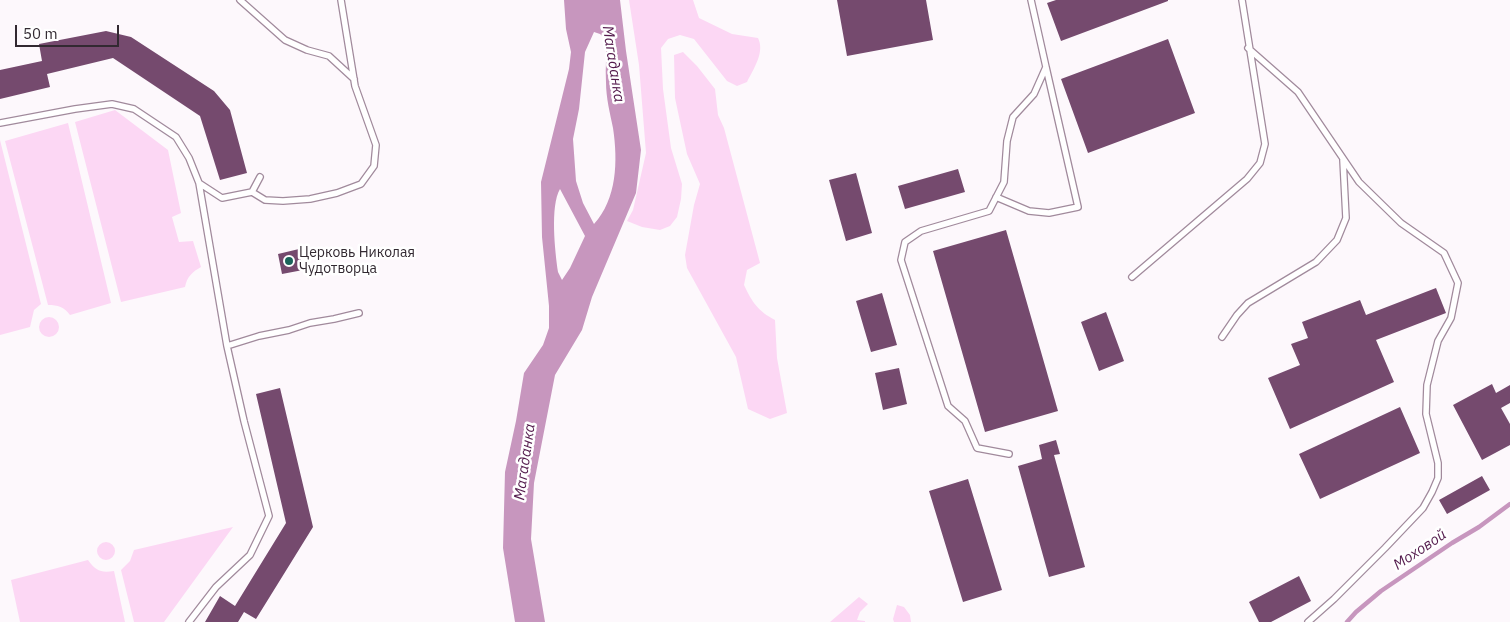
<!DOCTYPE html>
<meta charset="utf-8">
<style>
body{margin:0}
#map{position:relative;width:1510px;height:622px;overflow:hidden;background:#fdf8fc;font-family:"IBM Plex Sans",sans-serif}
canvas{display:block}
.scale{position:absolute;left:15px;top:25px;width:104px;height:22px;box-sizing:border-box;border:2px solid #322931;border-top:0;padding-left:6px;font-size:15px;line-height:18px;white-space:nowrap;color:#322931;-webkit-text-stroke:4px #fff;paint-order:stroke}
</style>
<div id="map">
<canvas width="1510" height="622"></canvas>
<div class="scale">50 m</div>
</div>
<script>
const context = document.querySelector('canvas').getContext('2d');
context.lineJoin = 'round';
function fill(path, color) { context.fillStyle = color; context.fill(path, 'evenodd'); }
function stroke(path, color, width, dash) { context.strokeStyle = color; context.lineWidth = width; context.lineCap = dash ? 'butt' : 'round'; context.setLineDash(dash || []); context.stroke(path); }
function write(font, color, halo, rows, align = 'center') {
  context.font = font + ' "IBM Plex Sans",sans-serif'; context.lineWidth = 5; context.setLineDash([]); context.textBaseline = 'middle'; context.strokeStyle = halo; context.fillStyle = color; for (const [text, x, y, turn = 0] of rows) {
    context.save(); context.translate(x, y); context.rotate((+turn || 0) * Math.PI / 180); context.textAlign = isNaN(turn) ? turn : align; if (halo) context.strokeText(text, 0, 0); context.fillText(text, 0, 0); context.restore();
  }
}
fill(new Path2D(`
 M629 0H693L699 18 732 34 758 38C765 52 754 68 747 82L737 86 727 81 694 39 680 35 668 39 661 48 663 89 671 148 682 184 681 199 677 217 670 226 660 230 642 227 627 221 633 210 646 153 639 65Z
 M683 52 697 66 715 89 718 115 724 128 760 263 747 270 744 285C752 302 758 311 775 320L777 358 787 413 770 419 748 409 736 357 687 268 685 255 694 205 700 184 687 154 675 98 674 55Z
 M115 110 168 150 181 213 172 217 179 242 193 241 201 267C192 272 187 277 185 287L121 302 75 122Z
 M68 123 111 303 70 315C64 307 58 305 48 305L5 141Z
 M0 140 41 304 34 310 30 327 0 335Z
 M39 327a10 10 0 1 1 20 0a10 10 0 1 1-20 0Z
 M233 527 164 622H134L121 570 130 561 134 550Z
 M97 551a9 9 0 1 1 18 0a9 9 0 1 1-18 0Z
 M88 560C96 571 101 573 114 571L125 622H20L11 580Z
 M859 597 868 604 860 612 857 620 865 621V622H830Z
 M897 605 904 607 910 615 911 622H894L893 619Z`), '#fcd7f4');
fill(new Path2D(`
 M564 0H620L626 51 641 150 636 193 592 297 582 330 555 375 534 483 531 539 545 622H515L503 548 505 472 516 421 524 373 543 345 549 328V306L542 237 541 182 569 69 571 52 566 29ZM594 32 600 34 606 39C607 54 605 68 606 82 606 98 610 113 613 128 618 161 617 199 594 224L583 203 576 181 573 139 579 109 585 52ZM560 189 585 236 570 268 562 280 558 272C555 251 550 206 560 189Z`), '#c796be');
stroke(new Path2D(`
 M1347 622 1356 612 1381 591 1452 543 1479 527 1510 504`), '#c796be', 4.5);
fill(new Path2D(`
 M837 0H926L933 40 847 56Z
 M1056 0H1168V1L1061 41 1047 3Z
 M106 31 131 37 214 91 230 110 247 173 220 180 200 116 113 58 47 74 50 87 0 99V70L42 61 39 44Z
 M1168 39 1195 113 1088 153 1061 79Z
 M958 169 965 192 905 209 898 186Z
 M856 173 872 233 846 241 829 180Z
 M1006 230 1058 411 985 432 933 251Z
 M299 249 303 270 282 274 278 254Z
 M1436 288 1446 313 1376 340 1394 382 1290 429 1268 378 1300 365 1291 344 1308 338 1302 322 1360 300 1366 315Z
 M882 293 897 345 871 352 856 301Z
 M1106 312 1124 361 1099 371 1081 322Z
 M899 368 907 404 883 410 875 373Z
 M1492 384 1496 393 1510 385V403L1501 408 1510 424V445L1482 460 1453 405Z
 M280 388 313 527 256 619 244 612 238 622H205L220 596 235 606 286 523 256 394Z
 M1400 407 1420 453 1320 499 1299 454Z
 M1056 440 1060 454 1054 455 1085 567 1049 577 1018 466 1042 459 1039 445Z
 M1482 476 1490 490 1447 514 1439 500Z
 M968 479 1002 590 963 602 929 491Z
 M1299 576 1311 601 1271 622H1259L1249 602Z`), '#754a6e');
const lane = new Path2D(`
 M240 0 285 40 307 50 329 56 354 79
 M1248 48 1298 92 1359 182 1401 223 1444 253 1458 283 1451 318 1438 341 1427 385 1426 414 1438 463V478L1432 492 1423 508 1385 548 1334 599 1308 622
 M0 123 75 109 112 104 134 109 176 137 189 158 199 183 222 198 252 192 260 177
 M252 192 265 200 283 201 310 199 337 193 361 184 374 166 376 145 355 86 341 0
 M996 197 1029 211 1049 213 1078 207 1046 67
 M1132 277 1247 179 1260 163 1265 144 1242 0
 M1222 337 1237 315 1248 303 1316 262 1337 240 1346 218 1343 160
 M227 346 259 336 289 330 310 323 334 319 359 313
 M1009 454 977 448 965 421 948 406 901 260 905 242 921 231 989 211 1004 182 1007 141 1013 117 1034 94 1046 67 1031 0
 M189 622 216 587 250 555 269 516 244 421 227 346 199 183`);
stroke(lane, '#a18a9c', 8);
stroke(lane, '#fff', 5.5);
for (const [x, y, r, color] of [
 [289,261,5,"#1a645a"]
]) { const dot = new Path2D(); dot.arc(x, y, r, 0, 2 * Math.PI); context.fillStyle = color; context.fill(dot); stroke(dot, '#fff', 2); }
write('14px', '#322931', '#fff', [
 ["Церковь Николая",299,253],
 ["Чудотворца",299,269]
], 'left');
write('italic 15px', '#541b4d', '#fff', [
 ["Магаданка",613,64,81],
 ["Магаданка",525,462,-82],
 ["Моховой",1420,550,-34]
]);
</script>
